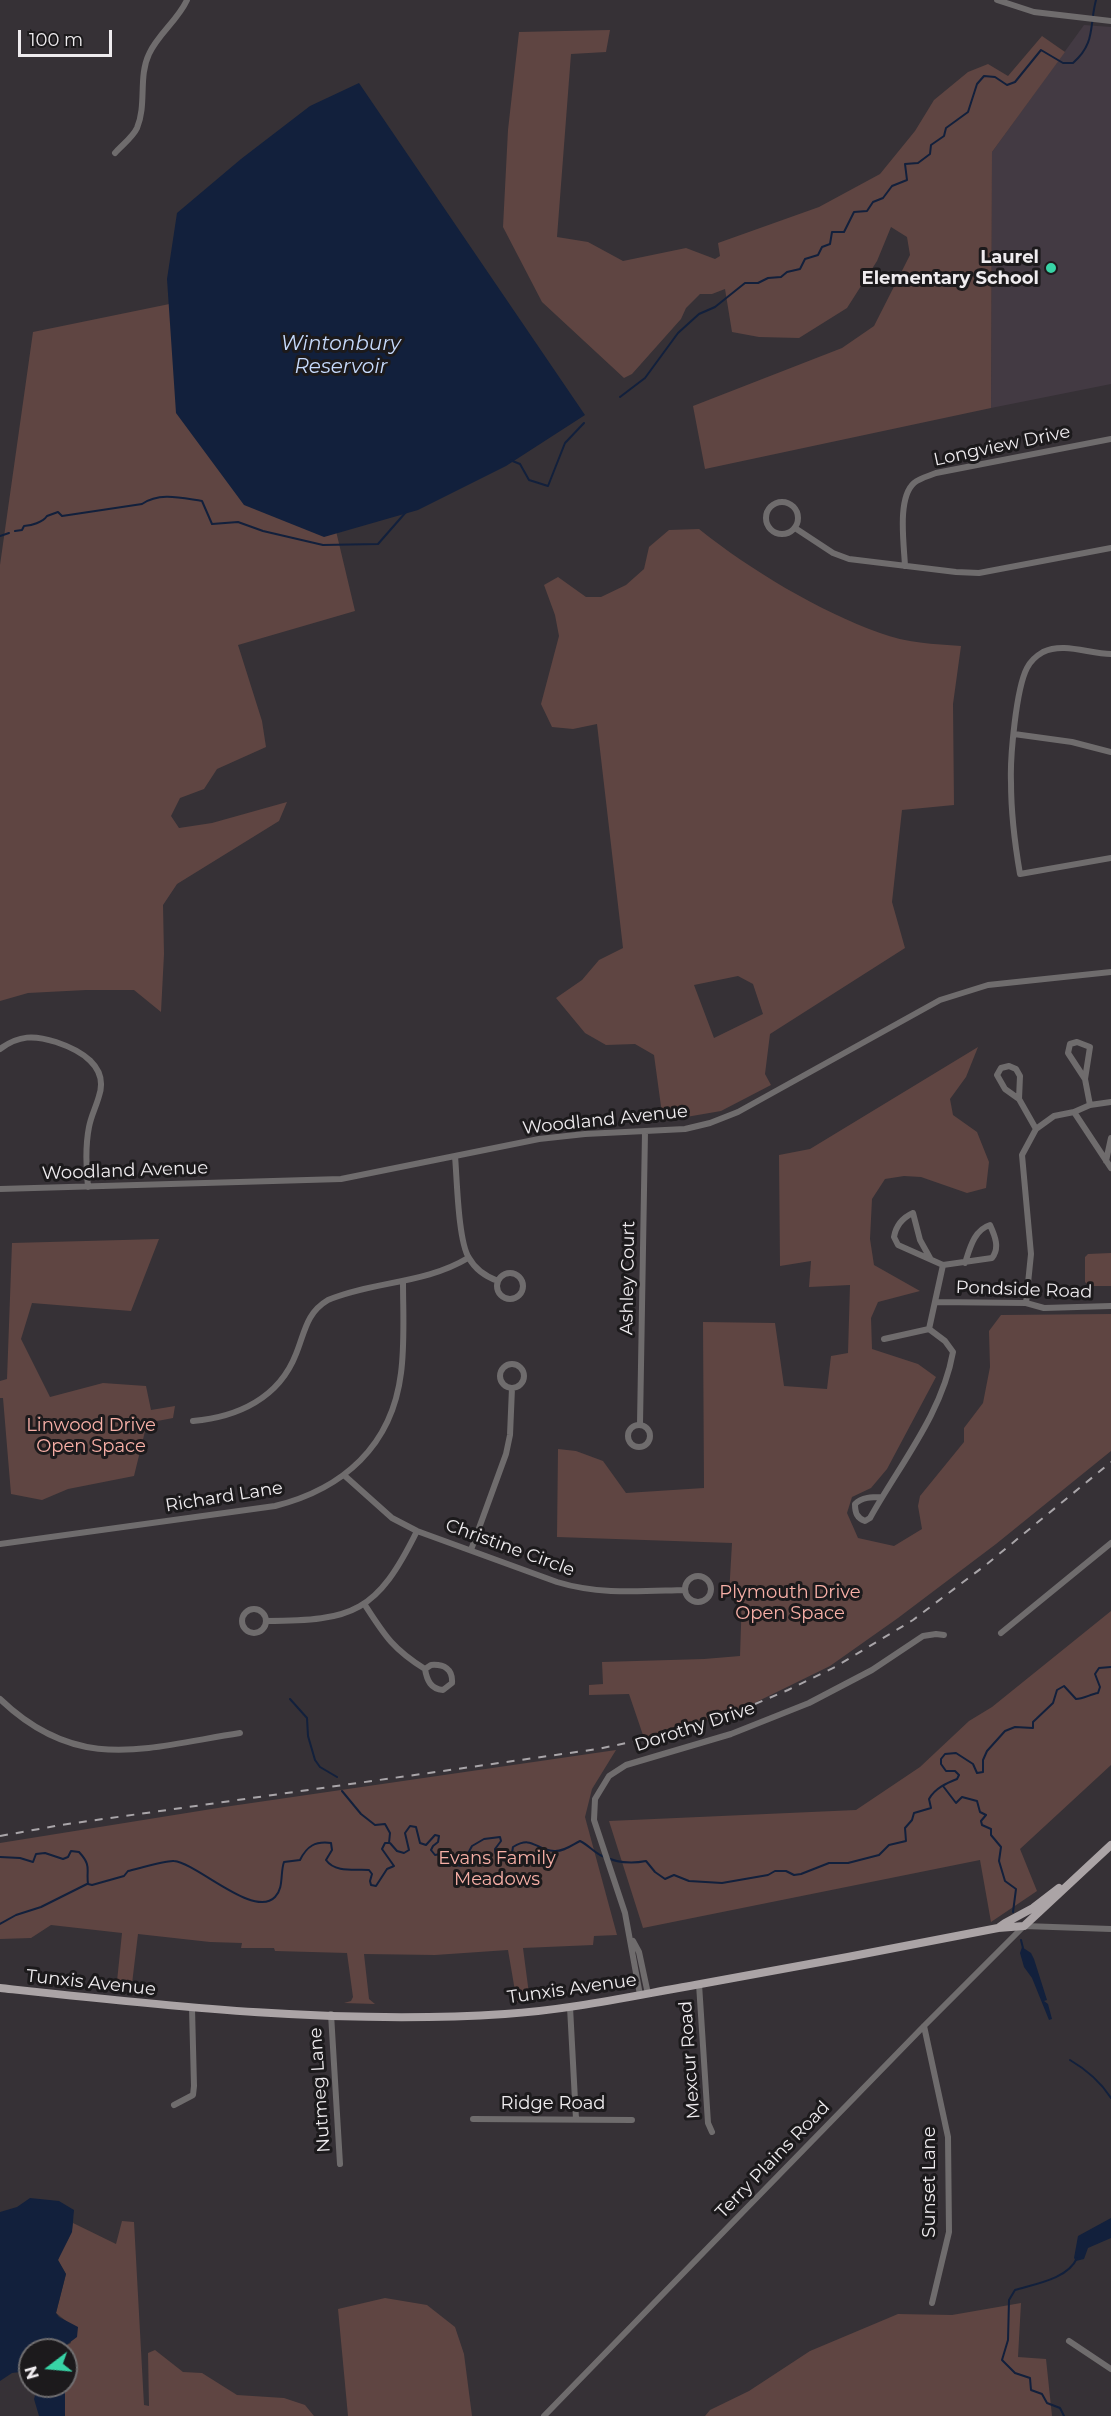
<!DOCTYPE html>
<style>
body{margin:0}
#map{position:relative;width:1111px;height:2416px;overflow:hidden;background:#363136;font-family:Montserrat,sans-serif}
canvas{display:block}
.north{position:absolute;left:18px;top:2338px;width:60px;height:60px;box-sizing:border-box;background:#1c1a1c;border:2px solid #706e70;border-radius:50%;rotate:254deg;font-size:16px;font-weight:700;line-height:24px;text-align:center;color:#efecef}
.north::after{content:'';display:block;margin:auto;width:21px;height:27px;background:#38d4a6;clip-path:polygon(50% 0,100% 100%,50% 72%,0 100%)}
.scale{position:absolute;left:18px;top:30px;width:94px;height:27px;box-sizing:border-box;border:3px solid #efecef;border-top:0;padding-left:8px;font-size:18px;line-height:21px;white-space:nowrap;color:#efecef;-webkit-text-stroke:4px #1c1a1c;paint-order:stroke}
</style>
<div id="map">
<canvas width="1111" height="2416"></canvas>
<div class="north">N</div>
<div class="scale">100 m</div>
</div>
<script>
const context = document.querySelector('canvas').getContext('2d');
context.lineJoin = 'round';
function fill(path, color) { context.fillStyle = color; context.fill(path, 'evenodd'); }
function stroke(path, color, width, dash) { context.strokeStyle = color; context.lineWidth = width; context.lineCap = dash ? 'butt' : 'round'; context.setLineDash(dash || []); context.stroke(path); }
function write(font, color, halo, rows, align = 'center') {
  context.font = font + ' Montserrat,sans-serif'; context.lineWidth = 6; context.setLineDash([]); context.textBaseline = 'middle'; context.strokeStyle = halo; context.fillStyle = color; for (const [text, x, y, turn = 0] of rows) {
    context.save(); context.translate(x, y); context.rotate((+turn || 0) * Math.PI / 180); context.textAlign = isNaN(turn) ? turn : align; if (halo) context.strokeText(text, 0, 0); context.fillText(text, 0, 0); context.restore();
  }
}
fill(new Path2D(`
 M1084 25 1111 27V384L991 408 992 152Z`), '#433a43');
fill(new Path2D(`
 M610 30 606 52 571 54 557 237 588 242 623 261 686 248 715 259 720 256 718 243 819 207 880 174 915 131 934 100 968 72 988 64 1008 76 1042 36 1065 52 992 152 991 408 705 469 693 406 842 348 874 326 910 255 907 237 891 227 877 261 847 308 799 338 759 337 732 332 725 289 712 294H700L686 308 681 319 632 374 624 378 542 302 503 227 508 130 519 32Z
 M262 285 327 493 355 611 238 645 262 721 266 747 217 769 204 789 180 798 171 816 179 828 212 823 287 802 279 821 177 884 163 905 164 954 161 1012 134 990H86L28 993 0 1001V565L33 332Z
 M699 529C750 570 819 611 880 633 906 643 934 644 961 646L953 704 954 805 902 810 892 902 905 948 770 1034 765 1074 771 1085 721 1111 663 1121 654 1055 635 1044 606 1045 585 1033 556 998 582 980 599 960 623 948 597 724 573 729 552 727 541 704 559 636 555 615 544 585 558 577 586 597H601L626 585 644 569 649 547 669 530ZM738 976 753 984 763 1014 714 1038 694 985Z
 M978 1047 966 1077 950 1099 953 1115 977 1132 989 1162 986 1188 967 1193 921 1177 904 1176 885 1179 872 1199 870 1239 874 1265 920 1291 878 1302 871 1318 872 1349 918 1364 936 1377 887 1469 871 1488 852 1497 847 1513 858 1538 894 1546 922 1529 918 1506 920 1496 964 1442V1428L983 1403 990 1367 989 1331 1001 1315 1111 1314V1451L996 1544 898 1618 830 1666 736 1712 644 1738 629 1694 589 1695V1685L603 1684 602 1662 704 1659 740 1656 742 1596 729 1595 732 1543 557 1537 558 1449 576 1451 603 1461 626 1493 704 1488 703 1322 775 1323 784 1386 827 1389 831 1356 848 1353 850 1285 809 1287 811 1261 780 1266 779 1155 810 1149Z
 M159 1239 131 1311 32 1303 21 1339 50 1397 103 1383 146 1386 151 1410 175 1406 173 1418 147 1423 134 1476 68 1489 42 1500 11 1494 3 1398H0V1381L7 1379 12 1243Z
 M1111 1253V1286H1089L1085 1282V1257L1088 1254Z
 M1111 1611V1765L1020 1849 1037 1891 991 1922 980 1860 643 1928 609 1821 856 1810 920 1767 969 1721 992 1707Z
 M616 1750 592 1789 585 1817 617 1935 594 1936 593 1945 523 1948 529 1994 534 2000 511 2003 515 1991 508 1950 435 1955 364 1954 369 1999 375 2004 344 2003 351 2001 353 1997 347 1953 275 1951 274 1948H241L242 1943 210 1942 138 1934 131 1992 116 1991 122 1933 51 1925 31 1938 0 1939V1843L224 1807Z
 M122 2221 134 2222 144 2405 149 2406 148 2353 155 2350 183 2372 202 2373 237 2395 284 2398 305 2405 314 2416H65V2346L71 2343 66 2321 56 2313 66 2274 58 2260C62 2246 72 2238 73 2223L116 2244Z
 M385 2298 427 2305 455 2327 464 2354 472 2416H348L338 2309Z
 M1021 2303 1018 2357 1046 2359 1052 2416H705L710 2410 749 2391 810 2351 898 2314 952 2315Z`), '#5f4542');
fill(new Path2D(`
 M359 83 585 415 506 466 418 510 324 537 244 505 176 413 167 279 177 213 241 159 310 106Z
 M1022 1947 1031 1953 1034 1959 1047 2000 1044 2001 1048 2004 1052 2019 1049 2020 1032 1978 1024 1967 1020 1953Z
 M30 2198 59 2201 74 2210 72 2232 58 2260 66 2274 56 2313 59 2317 78 2327 77 2337 65 2346V2350H30L28 2371 12 2373 0 2381V2212L17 2207Z
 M1111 2218V2238L1088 2248 1084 2259 1076 2261 1074 2258 1078 2236Z
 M38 2386H65V2416H39L34 2399Z`), '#12203c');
stroke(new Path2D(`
 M620 397 645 378 678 333 699 314 715 307 745 283H758L768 278 781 277 787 272 800 269 805 259 818 255 822 247 830 244 832 232H844L854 212 867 211 873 202 883 198 892 186 907 180 905 164 918 163 930 154 931 145 944 136 946 128 968 112 977 84 984 76 995 77 1007 85 1015 82 1041 50 1063 63H1073C1096 43 1089 26 1096 0
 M510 460 520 464 529 480 548 486 565 443 584 423
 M15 531 22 530 24 526C31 526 43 522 47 516L58 512 62 516 142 504C160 492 181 498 202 501L212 524 238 522 263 531 323 545 378 544 406 512
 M0 536 9 533
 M290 1699 307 1718 308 1736 315 1760 320 1767 337 1777
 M943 1786 956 1803 962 1797 977 1801 980 1812 986 1815 981 1821 982 1825 991 1829V1835L1001 1847 999 1861 1005 1881 1016 1889 1013 1912
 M342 1791 361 1814 375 1825 385 1824 390 1833 389 1843
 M0 1857 20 1858 33 1862 36 1854 45 1853 63 1859 68 1857 71 1851 79 1852C92 1866 86 1869 88 1884L92 1885 124 1876 128 1871C137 1869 167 1860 174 1861 197 1863 254 1919 275 1897 284 1888 280 1873 284 1862L300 1860C307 1846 315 1841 331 1843L332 1850 326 1860C335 1873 355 1869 369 1870L372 1874 370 1881 371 1885 376 1886 387 1869 394 1866 382 1849 385 1843H390L397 1851 404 1853 409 1850 405 1833 410 1826 416 1827 420 1843 426 1845 435 1835 439 1836 438 1842 433 1846 431 1850 435 1855 451 1852 456 1865 461 1866 472 1846 484 1839 500 1837 501 1841 495 1849C495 1859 502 1863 511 1859L513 1847C533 1835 535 1850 554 1851 563 1852 572 1845 580 1841 588 1845 593 1851 600 1855 614 1862 631 1864 646 1861L655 1872 665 1879 674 1875 689 1881 722 1883 768 1875 775 1871H786L794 1875 801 1874 829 1863H848L879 1855 889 1845 906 1841 905 1828 912 1820 914 1813 931 1808 929 1799C935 1788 947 1783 957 1779L959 1775 955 1771H946L941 1764V1759L945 1754 956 1753 973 1764 977 1773 983 1772V1760L987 1751 1005 1731 1015 1727 1033 1728V1722L1053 1703 1057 1690 1064 1686 1076 1699C1083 1699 1091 1694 1098 1693L1100 1687 1095 1674 1099 1668 1111 1667
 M0 1924 16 1915 41 1907 87 1884
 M1021 1940 1023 1948
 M1070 2060C1087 2070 1100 2081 1111 2098
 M1064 2416 1060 2408 1047 2403 1042 2394 1031 2390 1030 2378 1015 2373 1002 2360 1008 2340 1009 2300 1015 2290C1035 2284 1068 2279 1077 2258`), '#12203c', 2);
stroke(new Path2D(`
 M997 0 1034 12 1111 21
 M115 153C122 145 133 137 137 128 147 104 138 77 149 54 158 34 178 20 187 0
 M766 518a16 16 0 1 1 32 0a16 16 0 1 1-32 0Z
 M795 528 833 553 849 559 956 572 979 573 1111 548
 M905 566C904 544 897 498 914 483 920 478 929 476 936 473L1111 439
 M1111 654C1089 654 1064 642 1043 652 1036 656 1030 662 1027 668 1016 689 1010 758 1011 782 1011 813 1015 845 1020 874L1111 858
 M1014 734 1072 742 1111 752
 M0 1049C19 1035 34 1035 56 1042 80 1050 109 1066 99 1096 96 1107 91 1116 89 1127 85 1147 86 1167 88 1187
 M1085 1079 1068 1053 1070 1044 1077 1042 1090 1047 1085 1079 1090 1105
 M1019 1099 1005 1089 997 1075 1001 1068 1009 1066 1016 1069 1020 1076 1019 1099 1036 1129
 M1074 1112 1111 1168
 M455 1156C457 1178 458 1241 469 1258 475 1269 487 1277 498 1281
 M1106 1161 1111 1138
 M0 1189 341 1179 539 1139 585 1134 685 1129 710 1123 738 1112 940 1000 988 985 1111 972
 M930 1258 920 1240 913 1213C902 1218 896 1225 894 1237L898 1245 943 1265
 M497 1286a13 13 0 1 1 26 0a13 13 0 1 1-26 0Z
 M936 1302 1026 1303 1044 1308 1111 1306
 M1026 1303 1031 1254 1022 1155 1036 1129 1054 1116 1074 1112 1090 1105 1111 1102
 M929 1329 943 1265 992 1258C1000 1248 995 1236 990 1225 974 1230 970 1248 965 1263
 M500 1376a12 12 0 1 1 24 0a12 12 0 1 1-24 0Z
 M193 1421C238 1417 279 1398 296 1354 305 1332 306 1313 328 1300 374 1281 425 1284 468 1258
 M640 1424 645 1132
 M628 1436a11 11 0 1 1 22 0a11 11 0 1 1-22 0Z
 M345 1476 392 1518 417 1531 557 1582C599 1595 642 1591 685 1590
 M882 1497C872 1497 862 1497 855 1504 855 1513 857 1518 865 1521L870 1518C900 1464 942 1414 953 1352L945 1341 929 1329 884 1339
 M0 1544 275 1506C343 1489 392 1446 401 1373 405 1343 403 1312 403 1281
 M471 1550 506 1454 510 1435 512 1388
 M685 1589a13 13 0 1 1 26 0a13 13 0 1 1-26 0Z
 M365 1605C385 1636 393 1649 425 1669 427 1681 431 1689 443 1690L452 1683C453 1669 444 1664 431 1665L425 1669
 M242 1621a12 12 0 1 1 24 0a12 12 0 1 1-24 0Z
 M266 1621C354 1621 377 1612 417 1531
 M1001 1633 1111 1543
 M0 1699C78 1774 145 1748 240 1733
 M633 1941 639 1952 648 1994
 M699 1984 708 2123 712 2132
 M640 1995 625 1913 594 1820 595 1799 609 1776 626 1765 731 1734 809 1703 872 1670 923 1636 936 1634 944 1635
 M570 2007 576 2119
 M331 2014 340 2164
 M924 2026 948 2137 949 2232 932 2303
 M174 2105 193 2095 194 2086 192 2008
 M473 2119 632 2120
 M1069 2341 1111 2369
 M544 2416 924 2026 1024 1926 1111 1929`), '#6f6c6d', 6);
stroke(new Path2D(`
 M998 1928 1005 1923 1033 1908 1059 1888
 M0 1988C167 2006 336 2025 505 2014 569 2010 632 1996 695 1985 796 1967 897 1948 998 1928L1024 1926 1111 1845`), '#aba4a6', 8);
stroke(new Path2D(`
 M0 1836 61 1825 598 1749 655 1737 736 1712 788 1690 835 1667 913 1620 987 1564 1111 1462`), '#a9a5a9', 2, [8, 8]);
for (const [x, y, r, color] of [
 [1051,268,6,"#38d4a6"]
]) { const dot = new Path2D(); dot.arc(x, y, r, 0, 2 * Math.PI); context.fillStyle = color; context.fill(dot); stroke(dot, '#1c1a1c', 2); }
write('bold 18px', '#efecef', '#1c1a1c', [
 ["Laurel",1039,258],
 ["Elementary School",1039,279]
], 'right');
write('18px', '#efecef', '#1c1a1c', [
 ["Longview Drive",1002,446,-12],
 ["Woodland Avenue",605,1120,-6],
 ["Woodland Avenue",125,1171,-2],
 ["Ashley Court",628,1278,-89],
 ["Pondside Road",1024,1290,2],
 ["Richard Lane",224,1497,-9],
 ["Christine Circle",510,1548,20],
 ["Dorothy Drive",695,1727,-18],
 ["Tunxis Avenue",91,1983,6],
 ["Tunxis Avenue",572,1989,-8],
 ["Mexcur Road",690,2060,-94],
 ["Nutmeg Lane",320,2090,-94],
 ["Ridge Road",553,2104],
 ["Terry Plains Road",773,2160,-46],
 ["Sunset Lane",930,2182,-90]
]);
write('18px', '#f8b0a7', '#1c1a1c', [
 ["Linwood Drive",91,1426],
 ["Open Space",91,1447],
 ["Plymouth Drive",790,1593],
 ["Open Space",790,1614],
 ["Evans Family",497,1859],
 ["Meadows",497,1880]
]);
write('italic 20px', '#c6dafc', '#1c1a1c', [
 ["Wintonbury",341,344],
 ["Reservoir",341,367]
]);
</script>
